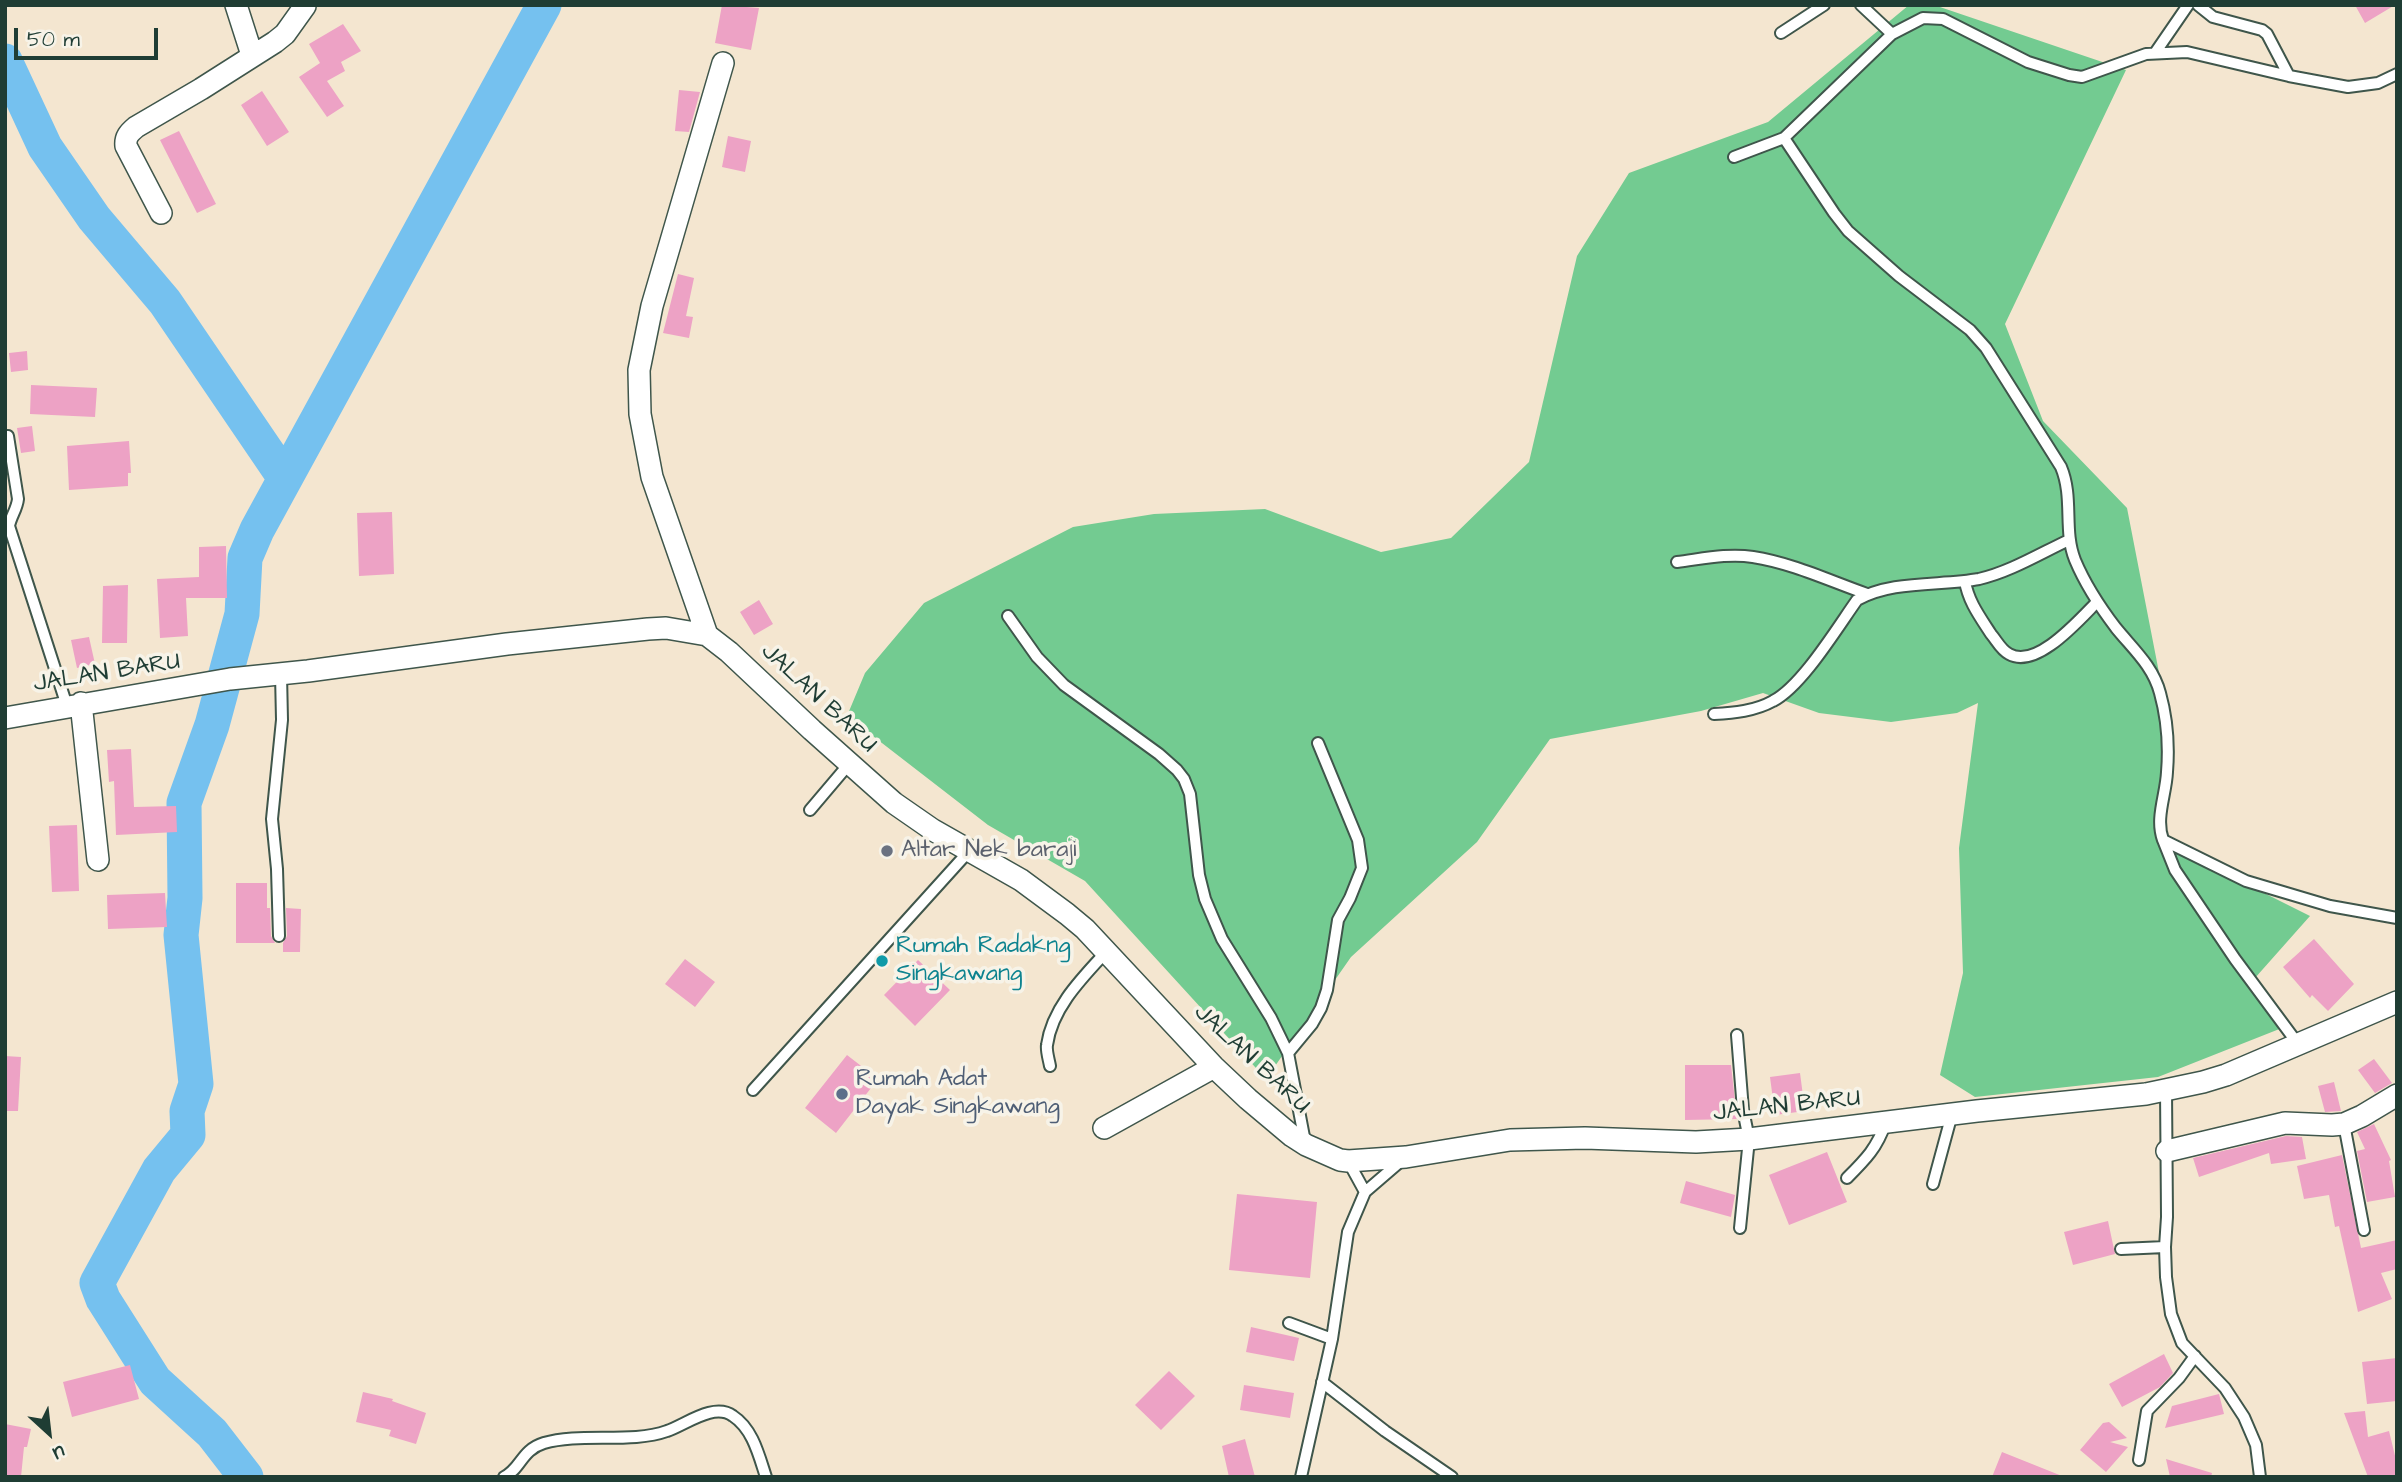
<!DOCTYPE html>
<style>
body{margin:0}
#map{position:relative;width:2402px;height:1482px;overflow:hidden;background:#f4e6d0;font-family:"Architects Daughter",sans-serif}
canvas{display:block}
.frame{position:absolute;inset:0;border:7px solid #1f3d34;pointer-events:none}
.north{position:absolute;left:14px;top:1398px;width:70px;height:70px;-webkit-text-stroke:5px #f7f3e8;paint-order:stroke;rotate:153deg;font-size:19px;font-weight:700;line-height:28px;text-align:center;color:#1f3d34}
.north::after{content:'';display:block;margin:auto;width:24px;height:32px;background:#1f3d34;clip-path:polygon(50% 0,100% 100%,50% 72%,0 100%)}
.scale{position:absolute;left:14px;top:28px;width:144px;height:32px;box-sizing:border-box;border:4px solid #1f3d34;border-top:0;padding-left:9px;font-size:21px;line-height:24px;white-space:nowrap;color:#1f3d34;-webkit-text-stroke:5px #f7f3e8;paint-order:stroke}
</style>
<div id="map">
<canvas width="2402" height="1482"></canvas>
<div class="frame"></div>
<div class="north">U</div>
<div class="scale">50 m</div>
</div>
<script>
const context = document.querySelector('canvas').getContext('2d');
context.lineJoin = 'round';
function fill(path, color) { context.fillStyle = color; context.fill(path, 'evenodd'); }
function stroke(path, color, width, dash) { context.strokeStyle = color; context.lineWidth = width; context.lineCap = dash ? 'butt' : 'round'; context.setLineDash(dash || []); context.stroke(path); }
function write(font, color, halo, rows, align = 'center') {
  context.font = font + ' "Architects Daughter",sans-serif'; context.lineWidth = 7; context.setLineDash([]); context.textBaseline = 'middle'; context.strokeStyle = halo; context.fillStyle = color; for (const [text, x, y, turn = 0] of rows) {
    context.save(); context.translate(x, y); context.rotate((+turn || 0) * Math.PI / 180); context.textAlign = isNaN(turn) ? turn : align; if (halo) context.strokeText(text, 0, 0); context.fillText(text, 0, 0); context.restore();
  }
}
fill(new Path2D(`
 M1909 5H1934L2126 70 2005 324 2043 421 2127 508 2162 688 2160 841 2310 916 2255 978 2287 1026 2158 1077 1975 1097 1940 1075 1963 973 1959 848 1978 703 1957 713 1891 722 1819 713 1763 693 1701 711 1550 739 1477 842 1351 957 1266 1079 1085 881 988 825 847 716 865 673 924 603 1073 527 1154 514 1265 509 1381 552 1451 538 1529 462 1577 256 1629 173 1768 122Z`), '#73cb91');
stroke(new Path2D(`
 M5 61 45 147 94 218 165 302 282 474
 M246 1477 212 1433 155 1381 103 1299 97 1283 159 1170 188 1135 187 1111 196 1084 181 935 185 898 184 803 212 725 242 614 245 558 257 530 544 5`), '#75c1ef', 35);
fill(new Path2D(`
 M722 5 759 8 751 50 715 43Z
 M2355 5H2395L2365 23Z
 M343 24 361 51 341 62 345 71 327 81 344 106 327 117 299 77 320 63 309 44Z
 M679 90 700 92 689 132 675 131Z
 M262 91 289 132 267 146 241 105Z
 M179 131 216 204 197 213 160 140Z
 M728 136 751 141 745 172 722 167Z
 M678 274 694 278 686 316 693 317 689 338 663 333Z
 M27 351 28 370 11 372 9 353Z
 M31 385 97 388 95 417 30 414Z
 M32 426 35 451 21 453 17 428Z
 M129 441 131 473H128V486L69 490 67 446Z
 M392 512 394 574 359 576 357 513Z
 M226 546 227 598H186L188 636 160 638 157 579 199 577V547Z
 M128 585 127 643H102L103 586Z
 M759 600 773 624 754 635 740 612Z
 M89 637 95 664 77 668 71 640Z
 M131 749 134 807 176 806 177 832 116 835 114 781 109 782 107 750Z
 M77 825 79 891 52 892 49 826Z
 M236 883H267V908H270L271 936 275 943H236Z
 M165 893 167 927 108 929 107 895Z
 M286 908 301 909 300 952H283V943L287 936Z
 M2314 939 2354 984 2328 1011 2312 995 2310 998 2283 967Z
 M685 959 715 982 695 1007 665 984Z
 M918 960 950 990 915 1026 884 995Z
 M847 1055 878 1079 836 1133 805 1108Z
 M5 1056 21 1057 18 1111H5Z
 M2374 1059 2392 1083 2375 1093 2358 1070Z
 M1685 1065H1731L1737 1119 1685 1120Z
 M1800 1073 1805 1111 1775 1115 1770 1077Z
 M2334 1082 2341 1111 2325 1112 2318 1086Z
 M2374 1124 2391 1160 2389 1161 2395 1197 2367 1202 2357 1151 2365 1149 2357 1132Z
 M2286 1136 2302 1137 2306 1159 2271 1164 2269 1153 2199 1177 2193 1158Z
 M1827 1152 1847 1202 1789 1225 1769 1175Z
 M2342 1155 2361 1248 2397 1240V1269L2381 1273 2392 1299 2358 1312 2339 1226 2335 1227 2329 1195 2304 1199 2297 1166Z
 M1686 1181 1735 1195 1731 1217 1680 1203Z
 M1237 1194 1317 1202 1310 1278 1229 1270Z
 M2108 1221 2115 1254 2073 1265 2064 1232Z
 M1251 1327 1299 1338 1294 1361 1246 1352Z
 M2164 1354 2173 1373 2160 1387 2122 1407 2109 1384Z
 M2397 1358V1401L2367 1404 2362 1362Z
 M130 1365 139 1399 72 1417 63 1382Z
 M1169 1371 1195 1396 1161 1430 1135 1405Z
 M1244 1385 1294 1393 1290 1418 1240 1410Z
 M363 1392 393 1399 392 1401 426 1413 416 1444 389 1436 391 1430 356 1422Z
 M2219 1394 2224 1414 2165 1428 2172 1406Z
 M2365 1411 2368 1437 2389 1431 2397 1464V1477H2368L2344 1413Z
 M2109 1422 2127 1438 2110 1442 2128 1447 2106 1472 2080 1450 2103 1423Z
 M5 1424 31 1429 27 1447H24L21 1477H5Z
 M1245 1439 1255 1477H1229L1222 1446Z
 M2002 1452 2062 1476V1477H1992Z
 M2166 1459 2212 1473 2211 1477H2170Z`), '#eda2c5');
const service = new Path2D(`
 M1861 5 1892 34
 M2198 5 2213 17 2262 30 2267 34 2289 76
 M1781 33 1824 5
 M2155 53 2188 5
 M1784 138 1834 213 1848 231 1899 276 1970 330 1986 348 2061 467C2074 498 2063 530 2075 560 2085 584 2100 607 2116 628 2133 649 2153 666 2160 693 2167 718 2169 747 2167 772 2166 795 2155 818 2163 840L2246 881 2330 906 2397 918
 M1734 157 1784 138 1892 34 1923 18 1943 19 2028 62 2069 75 2082 77 2146 54 2187 52 2289 76 2348 87 2378 83 2397 74
 M8 436 18 499C17 509 11 516 9 526L67 706
 M1677 562C1702 559 1728 553 1753 557 1792 563 1830 581 1867 594
 M1965 581C1968 601 1980 617 1991 634 1997 641 2001 650 2009 654 2036 670 2079 620 2097 602
 M1008 616 1037 657 1064 685 1159 754 1177 770 1184 779 1190 794 1199 875 1205 899 1222 939 1271 1018 1288 1053 1305 1142
 M1714 714C1734 713 1755 711 1773 701 1802 686 1837 628 1857 600 1891 580 1941 586 1979 579 2010 572 2041 553 2069 540
 M810 810 849 764
 M2163 840 2175 870 2235 959 2298 1044
 M279 936 277 869 272 819 282 720 281 674
 M1737 1035 1743 1110 1749 1139 1740 1228
 M1288 1053 1312 1024 1321 1008 1327 990 1338 920 1350 898 1362 868 1358 840 1318 743
 M1050 1066C1049 1060 1046 1051 1047 1045 1052 1008 1082 978 1106 952
 M753 1090 970 850
 M2166 1090 2167 1217 2165 1247 2166 1277 2171 1314 2182 1343 2225 1388 2244 1417 2256 1445 2260 1477
 M2344 1124 2364 1230
 M1847 1178C1866 1159 1877 1148 1886 1122
 M1933 1184 1952 1114
 M1365 1192 1401 1161
 M2121 1249 2165 1247
 M1289 1323 1332 1339
 M1322 1382 1385 1431 1452 1477
 M2139 1460 2147 1411 2179 1378 2195 1356
 M504 1477C521 1469 521 1450 544 1443 580 1432 631 1444 667 1431 685 1425 714 1402 733 1416 753 1429 759 1456 766 1477
 M1301 1477 1332 1339 1348 1232 1365 1192 1348 1161`);
const minor = new Path2D(`
 M236 5 252 55
 M161 213 126 146C125 137 129 133 136 127L201 89 275 42 285 34 305 6
 M707 635 652 477 640 414 639 370 652 306 723 63
 M81 703 98 860
 M5 718 230 679 308 671 507 644 648 629 666 628 707 635 729 652 812 730 894 803 933 830 1021 880 1067 914 1085 929 1214 1067 1248 1099 1292 1136 1306 1145 1340 1160 1348 1161 1406 1157 1510 1140 1585 1138 1696 1142 1749 1139 1977 1111 2146 1094 2203 1082 2226 1075 2397 1002
 M1104 1128 1214 1067
 M2167 1151 2285 1123 2332 1125 2344 1124 2362 1116 2397 1095`);
stroke(service, '#3f564b', 14);
stroke(minor, '#3f564b', 24);
stroke(service, '#fff', 10);
stroke(minor, '#fff', 21);
for (const [x, y, r, color] of [
 [887,851,7,"#6b7280"],
 [882,961,7,"#0f9aa8"],
 [842,1094,7,"#5c6f8a"]
]) { const dot = new Path2D(); dot.arc(x, y, r, 0, 2 * Math.PI); context.fillStyle = color; context.fill(dot); stroke(dot, '#f7f3e8', 2.5); }
write('24px', '#1f3d34', '#f7f3e8', [
 ["JALAN BARU",107,674,-9],
 ["JALAN BARU",818,699,43],
 ["JALAN BARU",1251,1060,43],
 ["JALAN BARU",1787,1107,-6]
]);
write('24px', '#5b616d', '#f7f3e8', [
 ["Altar Nek baraji",901,851]
], 'left');
write('24px', '#0d838f', '#f7f3e8', [
 ["Rumah Radakng",896,947],
 ["Singkawang",896,975]
], 'left');
write('24px', '#4e5e75', '#f7f3e8', [
 ["Rumah Adat",856,1080],
 ["Dayak Singkawang",856,1108]
], 'left');
</script>
